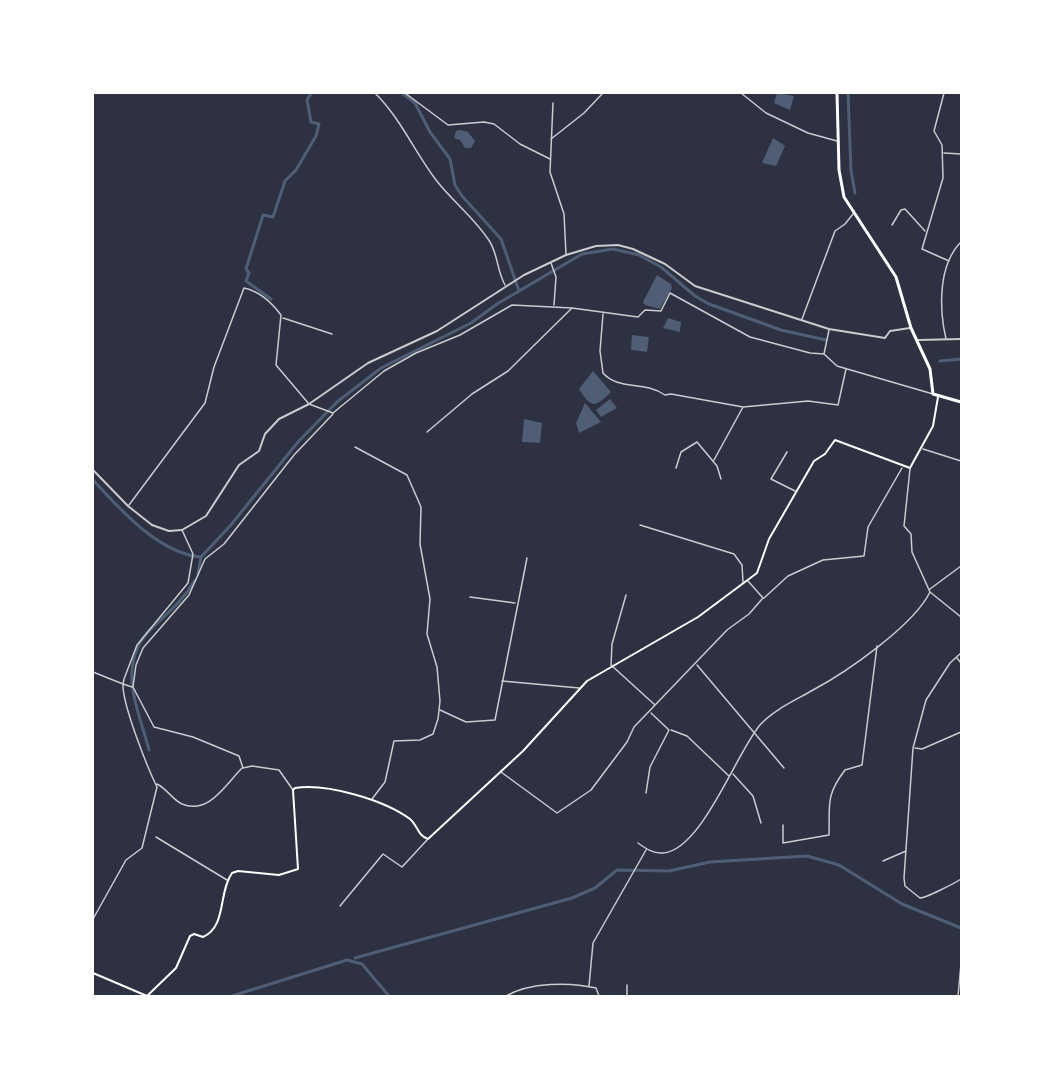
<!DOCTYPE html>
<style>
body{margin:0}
#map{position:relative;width:1054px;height:1089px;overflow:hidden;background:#2d3142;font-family:"DejaVu Sans",sans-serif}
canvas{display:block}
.frame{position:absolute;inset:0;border:94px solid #fff;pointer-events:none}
</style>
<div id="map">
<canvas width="1054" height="1089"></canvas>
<div class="frame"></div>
</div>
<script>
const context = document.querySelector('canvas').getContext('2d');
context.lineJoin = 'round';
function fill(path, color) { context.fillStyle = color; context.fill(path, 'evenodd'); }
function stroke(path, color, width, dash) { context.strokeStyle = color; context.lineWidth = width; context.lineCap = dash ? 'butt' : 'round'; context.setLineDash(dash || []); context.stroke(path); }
fill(new Path2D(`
 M777 93 794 96 790 110 774 103Z
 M461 130 468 132 475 141 471 148H465L460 140 454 138 456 131Z
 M773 138 785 146 776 166 762 163Z
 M657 275 671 284 672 288 660 309 645 305 643 302Z
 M668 318 681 322 680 332 663 328Z
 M632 335 649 337 647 352 631 350Z
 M593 371 611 392C596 407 591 409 579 389Z
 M610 399 617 408 601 417 596 410Z
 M585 403 601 422 579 433 576 423Z
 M524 419 542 423 540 443 522 442Z`), '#4f5d75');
stroke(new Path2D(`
 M402 93 415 103 430 132 450 159 455 185 462 196 501 239 519 291
 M848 93 851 171 855 193
 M271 299 246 281 249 273 246 269 263 215 273 217 285 181 296 170 316 136 319 124 311 122 307 100 311 93
 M940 361 961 359
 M93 480C121 510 158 553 201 557
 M198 574 201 557 230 526 298 442 337 402 381 368 471 323 497 304 582 254 613 249 639 255 661 267 695 296 709 304 781 330 826 340
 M149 750C139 711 116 666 149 631 166 614 183 601 195 580
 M355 958 572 898 595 888 617 870 669 871 710 862 807 856 839 865 902 904 961 928
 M232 996 347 960 362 964 389 996`), '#4f5d75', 3);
stroke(new Path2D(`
 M375 93C401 119 414 151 436 180 452 201 476 219 490 242 498 255 497 271 505 285
 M405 93 448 125 484 122 494 124 520 144 550 159
 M741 93 766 113 808 133 837 141
 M944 93 934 131 942 145 943 178 922 249 949 261
 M553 103 550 172 564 214 566 254
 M551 139 584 113 603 93
 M944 153 961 154
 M892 225 901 210 905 209 925 231
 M551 263 556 277 554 305
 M603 314 600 351 603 373C619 391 643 380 665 395L671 394 743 407 808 401 838 405 846 369
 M283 318 332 334
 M802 319 835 231 845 224 853 214
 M829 330 824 354 837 366 933 394
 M946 339C939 309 938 265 961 242
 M427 432 472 394 508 371 572 308 638 317 645 310 661 311 670 293 750 337 810 353 824 354
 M355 447 407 475 421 507 420 544 430 599 427 634 437 667 440 701 438 719 433 734 420 740 394 741 385 782 372 799
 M923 449 961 461
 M787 452 771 479 795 491
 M714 460 743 407
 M676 468 681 452 697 442 717 466 721 479
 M910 469 904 526 911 534 912 552 930 592 961 617
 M129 505 205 403 214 367 244 288C259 291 272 303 281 315L276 365 309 404 333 413 384 371 416 353 460 335 512 305 572 308
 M640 525 734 554 742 565 743 582
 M930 589 961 566
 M626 595 612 644 611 665 655 705
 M470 597 515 603
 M764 598 788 576 823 560 864 556 868 527 902 468
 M961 653 950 663 926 700 913 748 904 878 905 886 920 898C926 898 955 883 961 879
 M957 658 961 663
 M697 665 784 768
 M93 672 123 684C122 704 148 769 157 787L142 848 126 860 93 919
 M502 681 579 688
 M132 687 123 684 124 679 137 645 188 583 193 554 182 530
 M440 710 466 722 495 720 527 558
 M671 730 687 736 729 776
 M915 748 922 749 961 732
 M501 772 557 813 591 790 627 742 634 727 727 630 749 614 763 598 748 581
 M733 774 753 796 761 823
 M157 784C167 789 173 800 182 804 209 815 226 784 242 768
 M293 790 279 770 252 766 243 768 239 756 193 737 154 727 133 687 136 665 143 648 189 595 205 559 224 544 294 455 333 414
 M646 793 650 767 669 730 651 713
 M783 825V843L829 835C830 806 825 796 845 770L862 765 877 646
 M156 837 227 880
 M638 843C645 848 653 854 663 853 702 850 736 753 760 725 773 710 796 700 813 690 847 672 914 625 930 592
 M883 861 906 851
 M340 906 383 854 402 867 427 840
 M627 985V996
 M589 986 593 943 646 850
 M506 996C530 982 570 982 596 988L599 996
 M958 996 961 964`), '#caccd0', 1.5);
stroke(new Path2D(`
 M918 340 961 339
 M93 470 128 506 152 525 169 531 182 530 206 516 239 465 259 451 265 434 279 419 309 404 368 363 437 331 524 275 566 255 596 246 618 245 633 249 665 264 695 286 829 329 885 338 890 331 910 328`), '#caccd0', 2);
stroke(new Path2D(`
 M93 973 147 996 176 968 190 936 194 934 203 937C227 926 218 893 232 873L238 871 279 875 298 869 293 790 295 788C327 783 384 800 410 819 418 826 418 836 428 839L523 751 587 681 698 617 757 573 769 539 814 461 825 454 835 440 910 468 933 426 938 397`), '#fff', 2);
stroke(new Path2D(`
 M837 93 839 170 844 197 896 277 911 328 930 369 933 394 961 402`), '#fff', 3);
</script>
